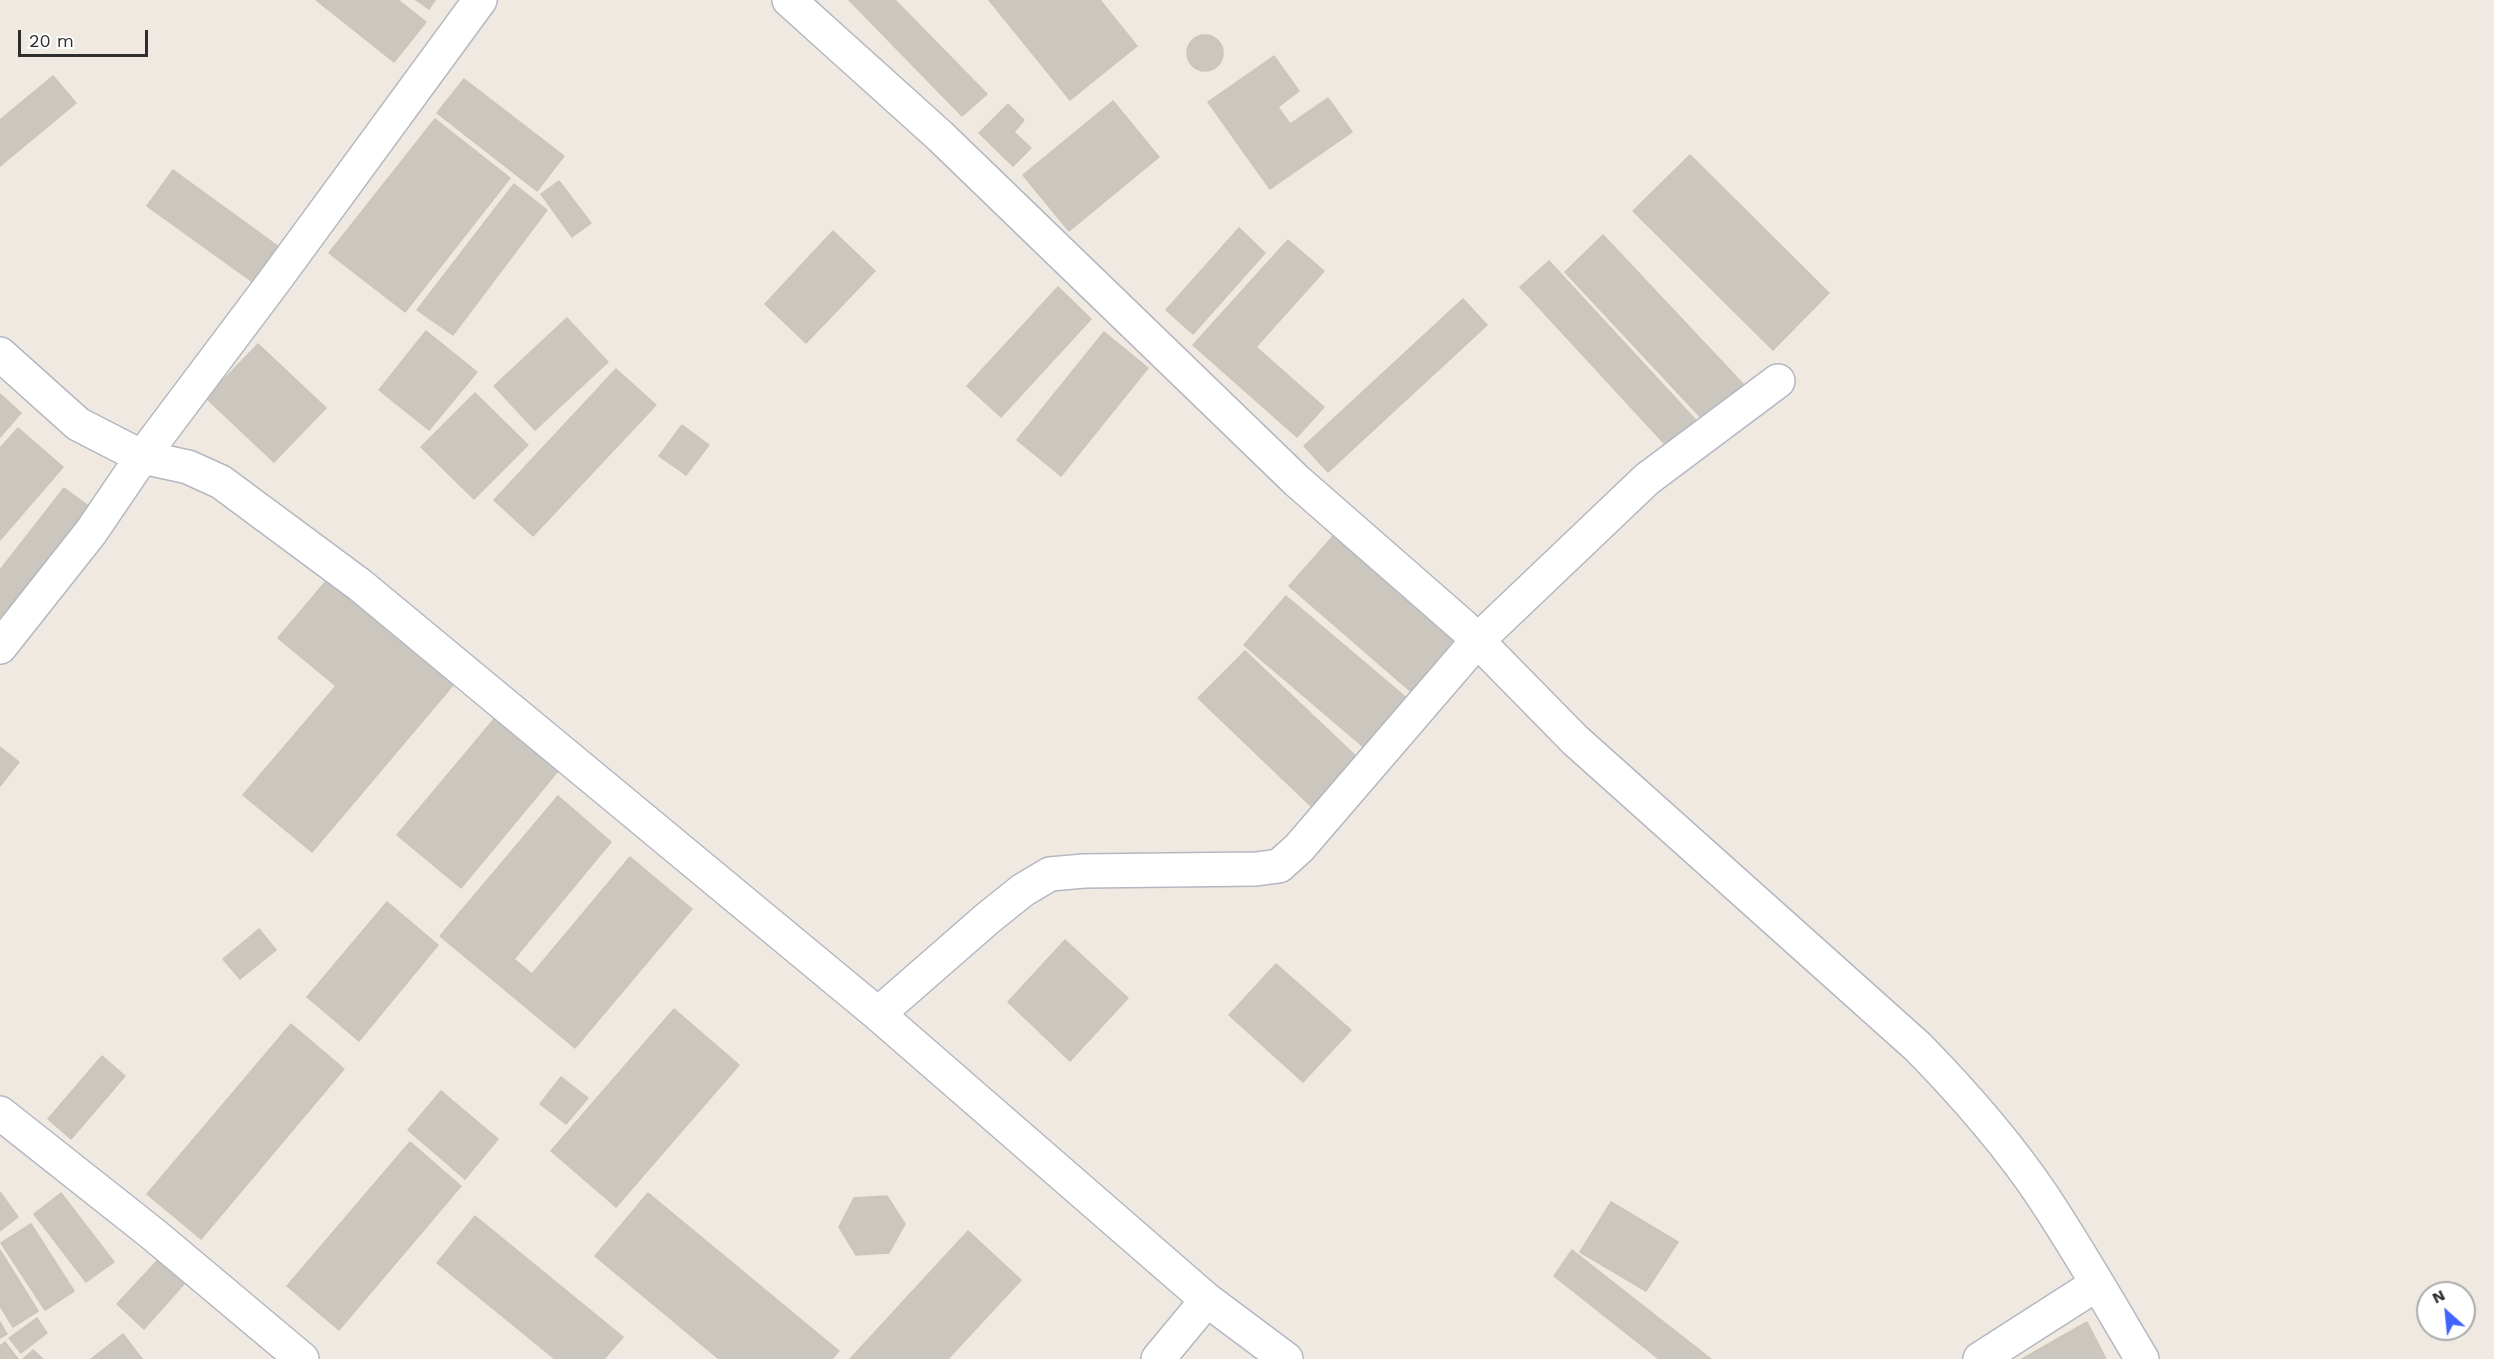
<!DOCTYPE html>
<style>
body{margin:0}
#map{position:relative;width:2494px;height:1359px;overflow:hidden;background:#efe9e1;font-family:"Work Sans",sans-serif}
canvas{display:block}
.north{position:absolute;left:2416px;top:1281px;width:60px;height:60px;box-sizing:border-box;background:#fff;border:2px solid #ababab;border-radius:50%;rotate:333deg;font-size:16px;font-weight:700;line-height:24px;text-align:center;color:#2e2e2e}
.north::after{content:'';display:block;margin:auto;width:21px;height:27px;background:#4264fb;clip-path:polygon(50% 0,100% 100%,50% 72%,0 100%)}
.scale{position:absolute;left:18px;top:30px;width:130px;height:27px;box-sizing:border-box;border:3px solid #2e2e2e;border-top:0;padding-left:8px;font-size:18px;line-height:21px;white-space:nowrap;color:#2e2e2e;-webkit-text-stroke:4px #fff;paint-order:stroke}
</style>
<div id="map">
<canvas width="2494" height="1359"></canvas>
<div class="north">N</div>
<div class="scale">20 m</div>
</div>
<script>
const context = document.querySelector('canvas').getContext('2d');
context.lineJoin = 'round';
function fill(path, color) { context.fillStyle = color; context.fill(path, 'evenodd'); }
function stroke(path, color, width, dash) { context.strokeStyle = color; context.lineWidth = width; context.lineCap = dash ? 'butt' : 'round'; context.setLineDash(dash || []); context.stroke(path); }
const building = new Path2D(`
 M316 0H398L426 22 394 62Z
 M416 0H435L429 9Z
 M849 0H895L987 94 962 116Z
 M989 0H1100L1137 46 1070 100Z
 M1187 53a18 18 0 1 1 36 0a18 18 0 1 1-36 0Z
 M1274 56 1299 91 1278 107 1290 124 1328 98 1352 132 1270 189 1208 102Z
 M53 76 76 103 0 166V120Z
 M464 79 564 156 537 191 437 113Z
 M1113 101 1159 157 1069 231 1023 175Z
 M1008 104 1024 120 1014 132 1031 148 1013 166 979 133Z
 M435 119 510 178 405 312 329 253Z
 M1690 155 1829 293 1773 350 1633 211Z
 M173 170 279 247 254 283 147 206Z
 M559 181 591 223 572 237 541 194Z
 M514 184 547 210 453 335 417 310Z
 M1239 228 1265 253 1193 334 1166 310Z
 M833 231 875 271 806 343 765 304Z
 M1603 235 1744 385 1705 422 1565 272Z
 M1288 240 1324 271 1256 347 1324 407 1297 437 1193 345Z
 M1549 261 1703 428 1674 454 1520 287Z
 M1058 287 1091 319 1001 417 967 386Z
 M1463 299 1487 325 1328 472 1304 446Z
 M567 318 608 362 535 430 494 386Z
 M426 331 477 372 429 430 379 390Z
 M1104 332 1148 368 1061 476 1017 440Z
 M258 344 326 408 274 462 206 398Z
 M616 369 656 405 533 536 494 500Z
 M475 393 528 445 474 499 421 447Z
 M0 394 21 413 0 437Z
 M682 425 709 445 686 475 659 456Z
 M18 428 63 467 0 540V448Z
 M64 488 94 510 0 631V570Z
 M1334 535 1461 645 1416 696 1289 586Z
 M333 573 459 678 312 852 243 795 336 686 278 638Z
 M1286 596 1409 700 1367 750 1244 645Z
 M1245 651 1361 761 1315 810 1198 698Z
 M495 718 558 771 461 888 397 835Z
 M0 747 19 762 0 786Z
 M558 796 611 842 514 959 532 974 630 857 692 909 575 1048 440 936Z
 M387 902 438 945 359 1041 307 997Z
 M259 929 276 950 240 979 223 959Z
 M1065 940 1128 998 1070 1061 1008 1002Z
 M1276 964 1351 1030 1303 1082 1229 1015Z
 M674 1009 739 1065 616 1207 551 1151Z
 M291 1024 344 1069 201 1239 147 1194Z
 M102 1056 125 1076 71 1139 48 1119Z
 M561 1077 588 1098 566 1124 540 1104Z
 M441 1091 498 1139 465 1179 408 1130Z
 M410 1142 461 1186 339 1330 287 1286Z
 M0 1192 18 1217 0 1231Z
 M61 1193 114 1262 86 1282 34 1214Z
 M648 1193 839 1351 832 1359H719L595 1256Z
 M887 1196 905 1224 889 1253 856 1255 839 1227 854 1198Z
 M1611 1202 1678 1242 1646 1291 1580 1252Z
 M475 1216 623 1337 604 1359H555L437 1263Z
 M31 1224 74 1291 45 1310 1 1243Z
 M968 1231 1021 1280 948 1359H850Z
 M0 1250 38 1311 13 1327 0 1306Z
 M1572 1250 1711 1359H1659L1554 1276Z
 M157 1261 184 1284 144 1329 117 1304Z
 M37 1318 47 1333 21 1353 9 1338Z
 M0 1322 7 1334 0 1338Z
 M2087 1322 2106 1359H2022Z
 M123 1334 142 1359H91Z
 M5 1342 18 1359H0V1346Z
 M33 1350 43 1359H23Z`);
fill(building, '#cbc7bf');
stroke(building, '#cbc5ba', 1.5);
const minor = new Path2D(`
 M789 0 940 136 1297 481 1464 627 1575 740 1918 1047C1964 1094 2008 1144 2044 1198 2079 1251 2110 1305 2142 1359
 M0 354 78 424 142 457 188 467 221 482 360 585 878 1014 1207 1300 1286 1359
 M0 647 91 532 142 457 275 280 480 0
 M878 1014 988 918 1023 890 1050 874 1084 871 1256 869 1279 866 1299 848 1477 641 1647 479 1778 381
 M0 1113 153 1234 302 1359
 M1158 1359 1207 1300
 M1980 1359 2097 1284`);
stroke(minor, '#b4b7c1', 36);
stroke(minor, '#fff', 33);
</script>
